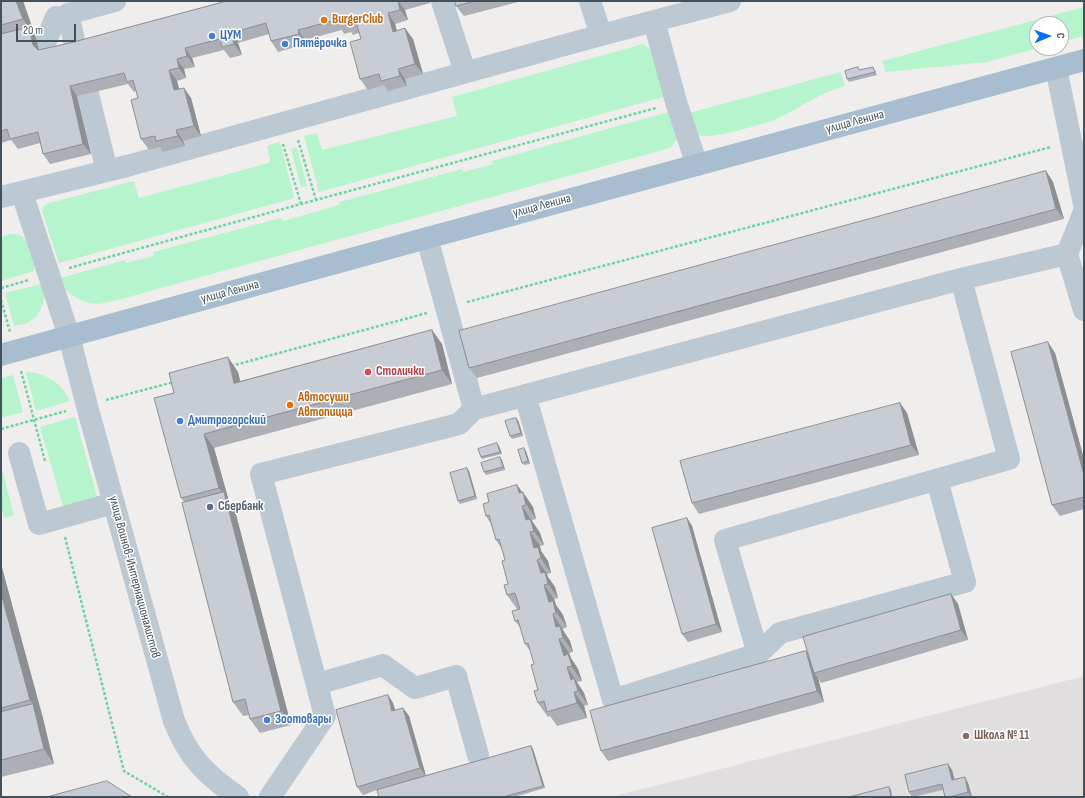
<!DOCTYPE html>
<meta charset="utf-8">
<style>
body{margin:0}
#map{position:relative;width:1085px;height:798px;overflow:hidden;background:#f0eded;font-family:"Sofia Sans Condensed",sans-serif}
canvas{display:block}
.frame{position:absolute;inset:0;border:2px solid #43515d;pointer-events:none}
.north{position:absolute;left:1029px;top:16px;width:40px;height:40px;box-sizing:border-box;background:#fff;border:1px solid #b4b9be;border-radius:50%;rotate:88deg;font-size:11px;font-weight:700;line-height:16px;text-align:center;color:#43515d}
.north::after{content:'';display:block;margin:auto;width:14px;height:18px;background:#046ef3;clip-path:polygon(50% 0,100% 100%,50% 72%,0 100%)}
.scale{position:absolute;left:16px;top:24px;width:60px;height:18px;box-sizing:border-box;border:2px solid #43515d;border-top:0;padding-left:5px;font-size:12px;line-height:14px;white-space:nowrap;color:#43515d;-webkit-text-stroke:3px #fff;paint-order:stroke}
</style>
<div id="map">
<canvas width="1085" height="798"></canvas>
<div class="frame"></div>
<div class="north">С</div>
<div class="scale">20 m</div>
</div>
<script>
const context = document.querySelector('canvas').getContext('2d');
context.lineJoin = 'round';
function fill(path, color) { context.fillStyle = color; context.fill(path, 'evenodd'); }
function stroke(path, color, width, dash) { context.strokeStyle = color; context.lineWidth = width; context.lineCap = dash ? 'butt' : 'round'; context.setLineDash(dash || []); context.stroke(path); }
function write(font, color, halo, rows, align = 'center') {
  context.font = font + ' "Sofia Sans Condensed",sans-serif'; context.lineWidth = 3; context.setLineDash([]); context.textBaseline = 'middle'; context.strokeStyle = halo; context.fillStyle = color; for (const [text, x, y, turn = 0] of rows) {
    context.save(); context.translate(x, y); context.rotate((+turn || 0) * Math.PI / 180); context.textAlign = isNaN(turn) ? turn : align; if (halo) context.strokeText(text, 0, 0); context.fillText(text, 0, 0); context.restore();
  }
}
fill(new Path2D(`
 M1084 676V797H611Z`), '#e1dedf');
fill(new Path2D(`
 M1084 7V36L1061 42V24H1037V48H1038L987 62 886 72 882 61Z
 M643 44 654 52 667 96 319 192 304 136 317 133 322 150 457 116 452 97Z
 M841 72 845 86C820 92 799 109 776 119 765 124 709 140 699 135 692 130 691 121 689 113Z
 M672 111C676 126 683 137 670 148L114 301 99 304 89 303 76 298 65 289 61 278 125 260 126 263 154 256 153 252 281 218 283 221 339 205 340 202 462 169 463 172 493 164 492 161Z
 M280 142 294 197 291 199 59 263 42 211 44 206 49 203 134 181 139 198 269 163 270 160 267 147 269 145Z
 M297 147 307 186 301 187 291 149Z
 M10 234C13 234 17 234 20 235 30 241 36 261 34 271L1 281V237Z
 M41 284 45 296 42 306 37 316 27 323 14 326 5 293Z
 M26 372C46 373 62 383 70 401L36 411Z
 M13 375 23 412 1 418V378Z
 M75 417 98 500 64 510 40 427Z
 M1 466 14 515 5 518 2 511H1Z`), '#b5f4cd');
stroke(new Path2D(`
 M298 140 316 200
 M283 144 301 204
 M69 268 301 204 656 108
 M1 288 29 280
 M1 300 10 332
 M467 302 1051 147
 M231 366 427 313
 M21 371 45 461
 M106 400 174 382
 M1 429 66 411
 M65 537 124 771 168 797`), '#6ad6a0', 2.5, [3, 2]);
stroke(new Path2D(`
 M442 1 465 72
 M590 1 601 35
 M654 21 676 102 697 165
 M77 53 68 14 115 1
 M40 55 56 17
 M1056 68 1084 204
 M88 94 107 171
 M22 193 69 336 87 406 174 721C189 758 205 774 238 797
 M1 197 127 166 601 35 730 1
 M1067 254 1084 310
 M525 395 613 700 758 654 725 540 1009 459 961 279
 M474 409 961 279 1067 254 1084 212
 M19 453 39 524 114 503
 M758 654 780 633 965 582 937 480
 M317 684 383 665 415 688 456 676 478 755
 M270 797 325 716 261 474 459 424 474 409 427 238`), '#bcc8d2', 22);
stroke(new Path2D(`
 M1 355 427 238 1084 60`), '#a9bdd0', 22);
fill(new Path2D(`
 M1 1H23L36 38 39 50 70 43 223 2V1H430V3L405 10 408 20 395 24 397 31 413 39 423 74 405 79 407 86 388 91 384 85 368 90 360 79 361 39 359 33 353 35 351 32 344 34 342 30 305 40 306 44 278 52 271 41 269 34 238 43 242 55 230 58 224 50 192 58 195 67 184 69 186 78 177 81 179 89 191 98 201 136 183 141 185 146 163 152 160 147 149 150 141 139 138 98 136 91 134 92 128 84 77 96 91 154 50 164 43 154 40 143 18 149 11 140 1 143Z
 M455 1H522L464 16 456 6Z
 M860 70H875L877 75 849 82 847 79Z
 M1046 171 1053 182 1064 219 477 378 469 368Z
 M432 330 442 344 452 384 214 448 228 498 234 507 291 725 260 733 250 719 249 715 243 716 233 702 185 503 181 498 174 393 238 372 240 381Z
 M1055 353 1084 459V509L1060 516 1052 505Z
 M900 403 907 413 919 455 699 514 692 503Z
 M518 420 523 436 512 439 510 436Z
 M499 446 502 454 482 459 481 457Z
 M526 451 530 464 524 465 522 463Z
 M500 457 502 460 505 470 486 475 484 472Z
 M469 471 477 499 460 504 458 501Z
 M517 485 533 507 536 519 532 520 533 522 540 533 544 545 540 546 541 551 548 561 551 573 547 574 548 577 555 587 558 598 554 599 556 605 563 615 567 627 563 629V631L570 641 573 652 569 653 571 658 578 669 582 681 577 682 584 693 588 705 584 706 587 718 557 726 550 716 548 717 538 703V690L534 664 531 652 525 644 521 628 515 621 520 609H517L507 595 508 584 505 560 502 549 496 540 491 524 486 516 489 502Z
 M687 518 692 526 722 632 688 642 682 634Z
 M1 564 54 764 1 777Z
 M951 594 958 604 968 640 821 683 818 678 824 702 608 761 601 751 809 656Z
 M388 695 393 703 395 710 403 708 409 716 426 776 531 746 533 749 545 788 514 797H379L377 790 363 795 357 787Z
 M948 764 952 770 955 780 968 783 972 797H945L943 790 912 797 909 792Z`), '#acafb6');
fill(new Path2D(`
 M16 1H23L36 38 23 19Z
 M398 1 405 10 408 20 400 10Z
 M388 13 395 24 400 42 393 32Z
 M29 27 36 38 40 55 33 45Z
 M405 28 413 39 423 74 415 64Z
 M298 30 305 40 306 44 299 34Z
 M231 33 238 43 242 55 234 44Z
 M185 48 192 58 195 67 187 56Z
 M177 59 184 69 186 78 179 68Z
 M398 69 405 79 407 86 400 76Z
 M169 70 177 81 182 101 174 90Z
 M70 86 77 96 91 154 83 144Z
 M184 88 191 98 201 136 194 126Z
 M176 130 183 141 185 146 178 136Z
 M1046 171 1053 182 1064 219 1056 209Z
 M432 330 442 344 452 384 442 370Z
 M1048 342 1055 353 1084 459V475Z
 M228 357 238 372 244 397 234 383Z
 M900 403 907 413 919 455 911 445Z
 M516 418 518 420 523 436 521 433Z
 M204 434 214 448 228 498 234 507 291 725 281 711 225 496 219 488Z
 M497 443 499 446 502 454 500 452Z
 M524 448 526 451 530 464 528 461Z
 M500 457 502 460 505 470 503 467Z
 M467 468 469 471 477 499 475 496Z
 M517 485 524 495 523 492 533 507 536 519 519 493Z
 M522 506 540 533 544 545 526 520Z
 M687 518 692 526 722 632 716 624Z
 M530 532 540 546 541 551 548 561 551 573 534 548Z
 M537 560 547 574 548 577 555 587 558 598 541 573Z
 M1 564 43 718 30 700 1 593Z
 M544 585 554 599 556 605 563 615 567 627 549 602Z
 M951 594 958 604 968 640 961 630Z
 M553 614 570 641 573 652 556 627Z
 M559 639 569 653 571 658 578 669 582 681 564 656Z
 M806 651 813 661 814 673 818 678 824 702 817 691Z
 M567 667 584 693 588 705 571 680Z
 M574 692 584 706 587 718 577 703Z
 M388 695 393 703 398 719 392 711Z
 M33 704 43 718 54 764 44 749Z
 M403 708 409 716 426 776 420 768Z
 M531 746 533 749 545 788 543 786Z
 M948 764 952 770 956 786 952 780Z
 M965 777 968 783 972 797 968 792Z
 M889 787 891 790 892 797H891Z`), '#8c8f94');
const building = new Path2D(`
 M1 1H16L23 19 1 25Z
 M223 1H398L400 10 388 13 393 32 405 28 415 64 398 69 400 76 381 81 379 74 360 79 350 42 361 39 356 22 345 25V21L337 23 336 20 298 30 299 34 271 41 266 23 231 33 234 44 222 47 220 39 185 48 187 56 177 59 179 68 169 70 174 90 184 88 194 126 176 130 178 136 156 141 155 136 141 139 131 100 138 98 133 80 127 82 124 73 70 86 83 144 43 154 38 132 10 139 7 129 1 131V34L29 27 33 45 38 50 70 43 223 2Z
 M455 1H475L456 6Z
 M858 67 859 70 873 67 875 72 847 79 845 71Z
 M1046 171 1056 209 469 368 459 331Z
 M432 330 442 370 204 434 219 488 181 498 154 398 174 393 169 373 228 357 234 383Z
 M1048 342 1084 475V497L1052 505 1011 352Z
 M900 403 911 445 692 503 680 461Z
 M516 418 521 433 510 436 505 421Z
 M497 443 500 452 481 457 478 449Z
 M524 448 528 461 522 463 518 450Z
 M500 457 503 467 484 472 481 463Z
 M467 468 475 496 458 501 450 473Z
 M517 485 519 493 523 492 526 505 522 506 526 520 530 519 534 531 530 532 534 548 538 547 541 558 537 560 541 573 545 572 548 584 544 585 549 602 553 601 556 613 553 614 556 627 560 626 563 638 559 639 564 656 568 654 572 666 567 667 571 680 574 678 578 691 574 692 577 703 547 712 544 701 538 703 534 691 538 690 531 665 534 664 528 643 525 644 518 620 515 621 512 611 520 609 515 593 507 595 504 585 508 584 502 561 505 560 499 539 496 540 489 515 486 516 483 504 489 502 487 494Z
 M224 492 281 711 250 719 245 699 233 702 182 503Z
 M687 518 716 624 682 634 652 528Z
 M1 593 30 700 1 708Z
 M951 594 961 630 814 673 803 637Z
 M806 651 817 691 601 751 590 711Z
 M388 695 392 711 403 708 420 768 357 787 336 710Z
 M33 704 44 749 1 760V712Z
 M531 746 543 786 503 797H379L377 790Z
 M948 764 952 780 965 777 968 792 949 797H945L942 784 909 792 905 775Z
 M107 781 132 797H47Z
 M889 787 891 797H849Z`);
fill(building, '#c8ccd4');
stroke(building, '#8c8f94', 1);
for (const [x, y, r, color] of [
 [324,20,4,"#e8710a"],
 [212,36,4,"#3f7fe0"],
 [285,44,4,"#3f7fe0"],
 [368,372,4,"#e0444e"],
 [290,405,4,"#e8710a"],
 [180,421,4,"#3f7fe0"],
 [210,507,4,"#5c6f8a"],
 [267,720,4,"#3f7fe0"],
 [966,736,4,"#8d6e63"]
]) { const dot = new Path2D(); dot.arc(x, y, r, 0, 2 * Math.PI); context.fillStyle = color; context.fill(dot); stroke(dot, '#fff', 1.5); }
write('bold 13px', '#c56008', '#fff', [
 ["BurgerClub",332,20],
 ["Автосуши",298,398],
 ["Автопицца",298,413]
], 'left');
write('bold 13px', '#366cbe', '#fff', [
 ["ЦУМ",220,36],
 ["Пятёрочка",293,44],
 ["Дмитрогорский",188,421],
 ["Зоотовары",275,720]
], 'left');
write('13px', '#43515d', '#fff', [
 ["улица Ленина",855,122,-15],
 ["улица Ленина",542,206,-15],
 ["улица Ленина",230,292,-15],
 ["улица Воинов-Интернационалистов",134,577,75]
]);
write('bold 13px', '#be3a42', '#fff', [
 ["Столички",376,372]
], 'left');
write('bold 13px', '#4e5e75', '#fff', [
 ["Сбербанк",218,507]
], 'left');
write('bold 13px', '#785e54', '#fff', [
 ["Школа № 11",974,736]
], 'left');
</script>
